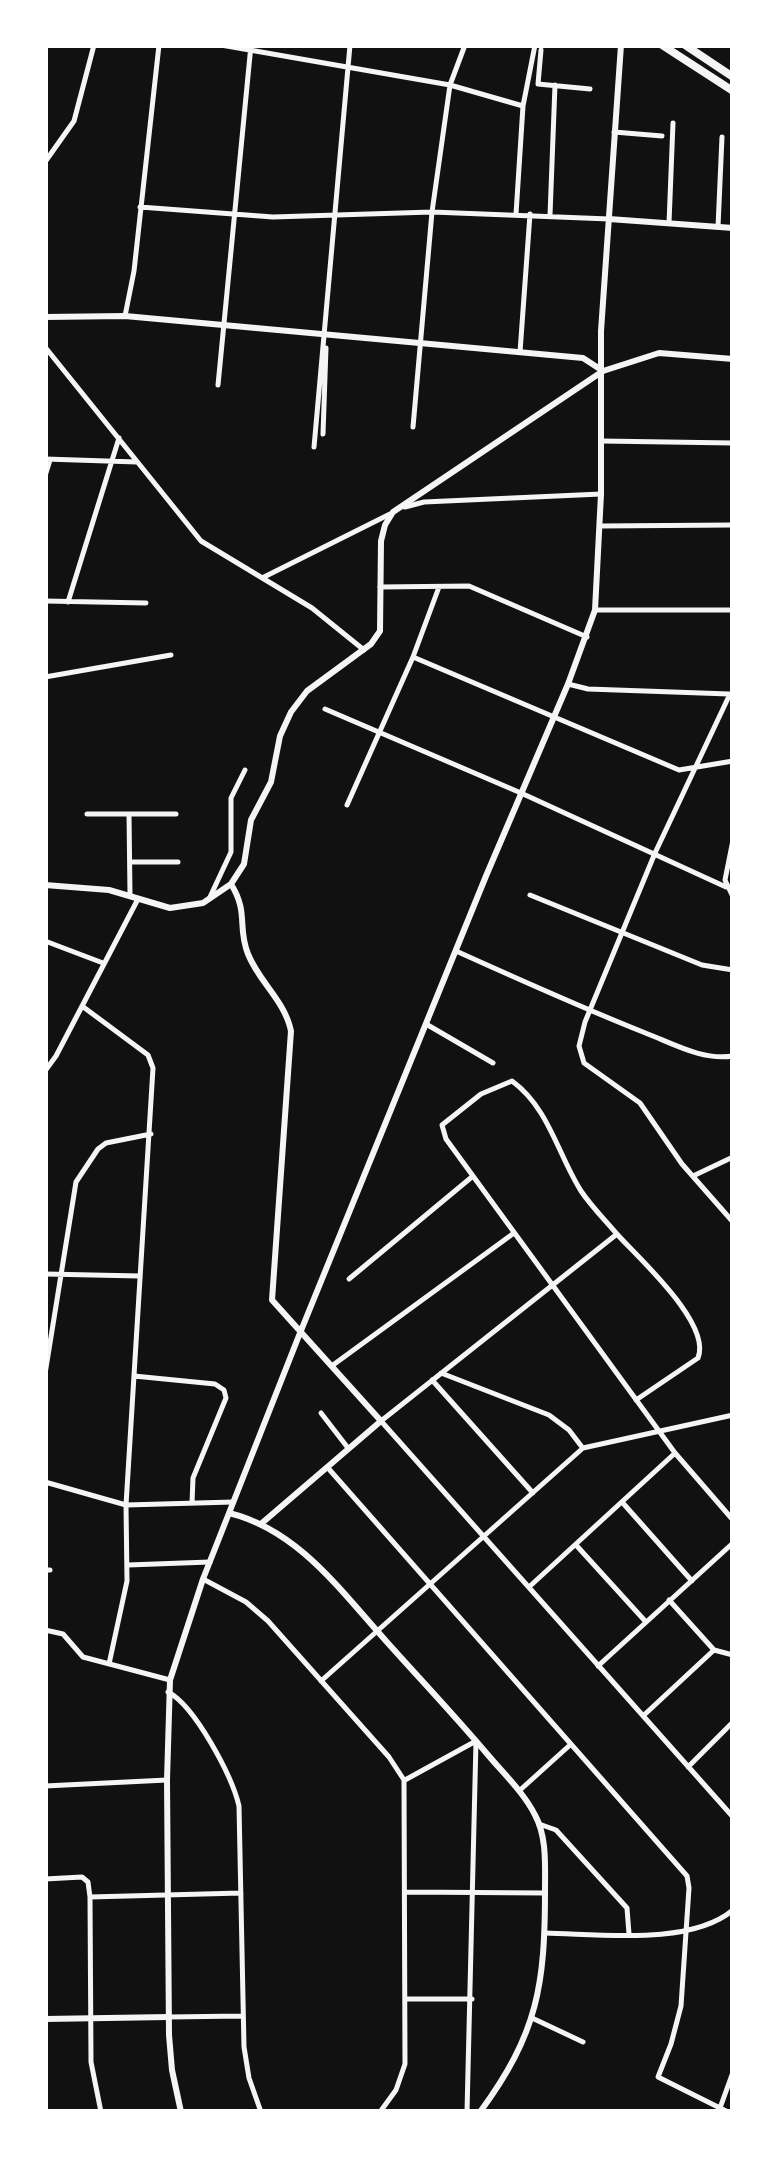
<!DOCTYPE html>
<style>
body{margin:0}
#map{position:relative;width:778px;height:2157px;overflow:hidden;background:#111;font-family:"Exo 2",sans-serif}
canvas{display:block}
.frame{position:absolute;inset:0;border:48px solid #fff;pointer-events:none}
</style>
<div id="map">
<canvas width="778" height="2157"></canvas>
<div class="frame"></div>
</div>
<script>
const context = document.querySelector('canvas').getContext('2d');
context.lineJoin = 'round';
function stroke(path, color, width, dash) { context.strokeStyle = color; context.lineWidth = width; context.lineCap = dash ? 'butt' : 'round'; context.setLineDash(dash || []); context.stroke(path); }
stroke(new Path2D(`
 M221 45 450 85 523 106
 M541 50 538 84 590 89
 M614 132 662 136
 M45 162 74 121 94 45
 M140 207 273 217 432 212 609 219
 M516 214 523 106 535 45
 M550 215 555 85
 M669 223 673 123
 M718 227 722 137
 M125 316 134 271 159 45
 M45 347 201 541 312 608 364 650
 M520 352 530 214
 M218 385 251 45
 M413 427 432 212 450 85 465 45
 M323 434 326 348
 M601 441 733 443
 M314 447 350 45
 M45 459 137 462
 M45 476 50 460
 M405 507 424 502 601 494
 M600 526 733 525
 M262 578 390 514
 M380 587 469 586 587 637
 M45 601 146 603
 M68 602 119 438
 M595 610H733
 M413 657 679 770 733 761
 M45 677 171 655
 M568 684 588 689 729 694
 M730 694 655 853 585 1022 579 1046 584 1063 640 1103 682 1164 733 1222
 M325 709 521 793 726 887
 M347 805 413 657 439 587
 M87 814H176
 M129 814 130 895
 M733 840 725 880 733 897
 M130 862H178
 M530 895 702 965 733 970
 M210 897 231 852V798L245 770
 M45 941 103 963
 M456 951C518 979 580 1007 643 1032 672 1043 702 1061 733 1056
 M82 1006 148 1055 153 1068 126 1505 127 1581 109 1664
 M426 1024 493 1063
 M45 1071 56 1056 138 899
 M693 1176 733 1157
 M617 1234 381 1421 733 1817
 M45 1274 140 1276
 M349 1279 473 1176
 M333 1365 514 1233
 M441 1373 549 1415 569 1430 582 1447
 M45 1374 76 1182 98 1149 106 1143 151 1134
 M134 1376 215 1384 224 1390 226 1398 193 1478 192 1503
 M432 1380 533 1493
 M636 1400 698 1358C712 1323 637 1257 616 1233 605 1220 591 1206 581 1191 558 1155 549 1108 512 1081L481 1094 442 1125 446 1139 675 1453 733 1520
 M321 1413 348 1448
 M328 1468 687 1876 689 1888 681 2006 671 2044 658 2077 728 2112
 M45 1482 126 1505 233 1502
 M622 1502 692 1581
 M576 1545 646 1622
 M128 1565 210 1562
 M45 1570H50
 M203 1579 246 1602 268 1621 389 1757 404 1780 405 2064 396 2090 380 2112
 M529 1587 674 1454
 M669 1600 714 1650 733 1655
 M45 1630 63 1634 83 1657 170 1680
 M598 1666 733 1543
 M321 1681 583 1448 733 1415
 M168 1692C195 1706 232 1776 239 1806L244 2047 249 2078 261 2112
 M643 1716 714 1650
 M688 1767 733 1722
 M405 1780 476 1741 467 2112
 M45 1786 167 1780
 M519 1791 570 1745
 M539 1824 556 1830 627 1908 629 1934
 M45 1879 82 1877 88 1882 90 1897 241 1893
 M406 1892 545 1893
 M90 1897 91 2062 101 2112
 M545 1933C600 1934 690 1946 733 1910
 M405 1999H472
 M169 2017 242 2016
 M532 2018 583 2042
 M720 2108 733 2072`), '#f5f5f5', 5);
stroke(new Path2D(`
 M45 2019 169 2017`), '#f5f5f5', 6);
stroke(new Path2D(`
 M609 219 733 228
 M45 317 125 316 583 358 603 371
 M231 884C249 913 237 927 248 954 259 982 285 1001 291 1031L272 1300 381 1421 262 1523
 M45 885 109 890 170 908 203 903 231 884 244 864 251 820 271 782 280 736 291 712 307 691 371 644 380 631 381 541 385 525 393 512 603 371 659 353 733 359
 M229 1513C298 1530 340 1590 386 1641 420 1679 455 1716 488 1755 504 1774 524 1793 535 1815 547 1837 545 1865 545 1890 545 1985 538 2033 480 2112
 M181 2112 172 2070 169 2035 167 1780 170 1680 203 1579 298 1338 486 876 568 684 595 610 601 494V331L621 45`), '#f5f5f5', 6);
stroke(new Path2D(`
 M662 45 733 91
 M685 45 733 77`), '#f5f5f5', 8);
</script>
